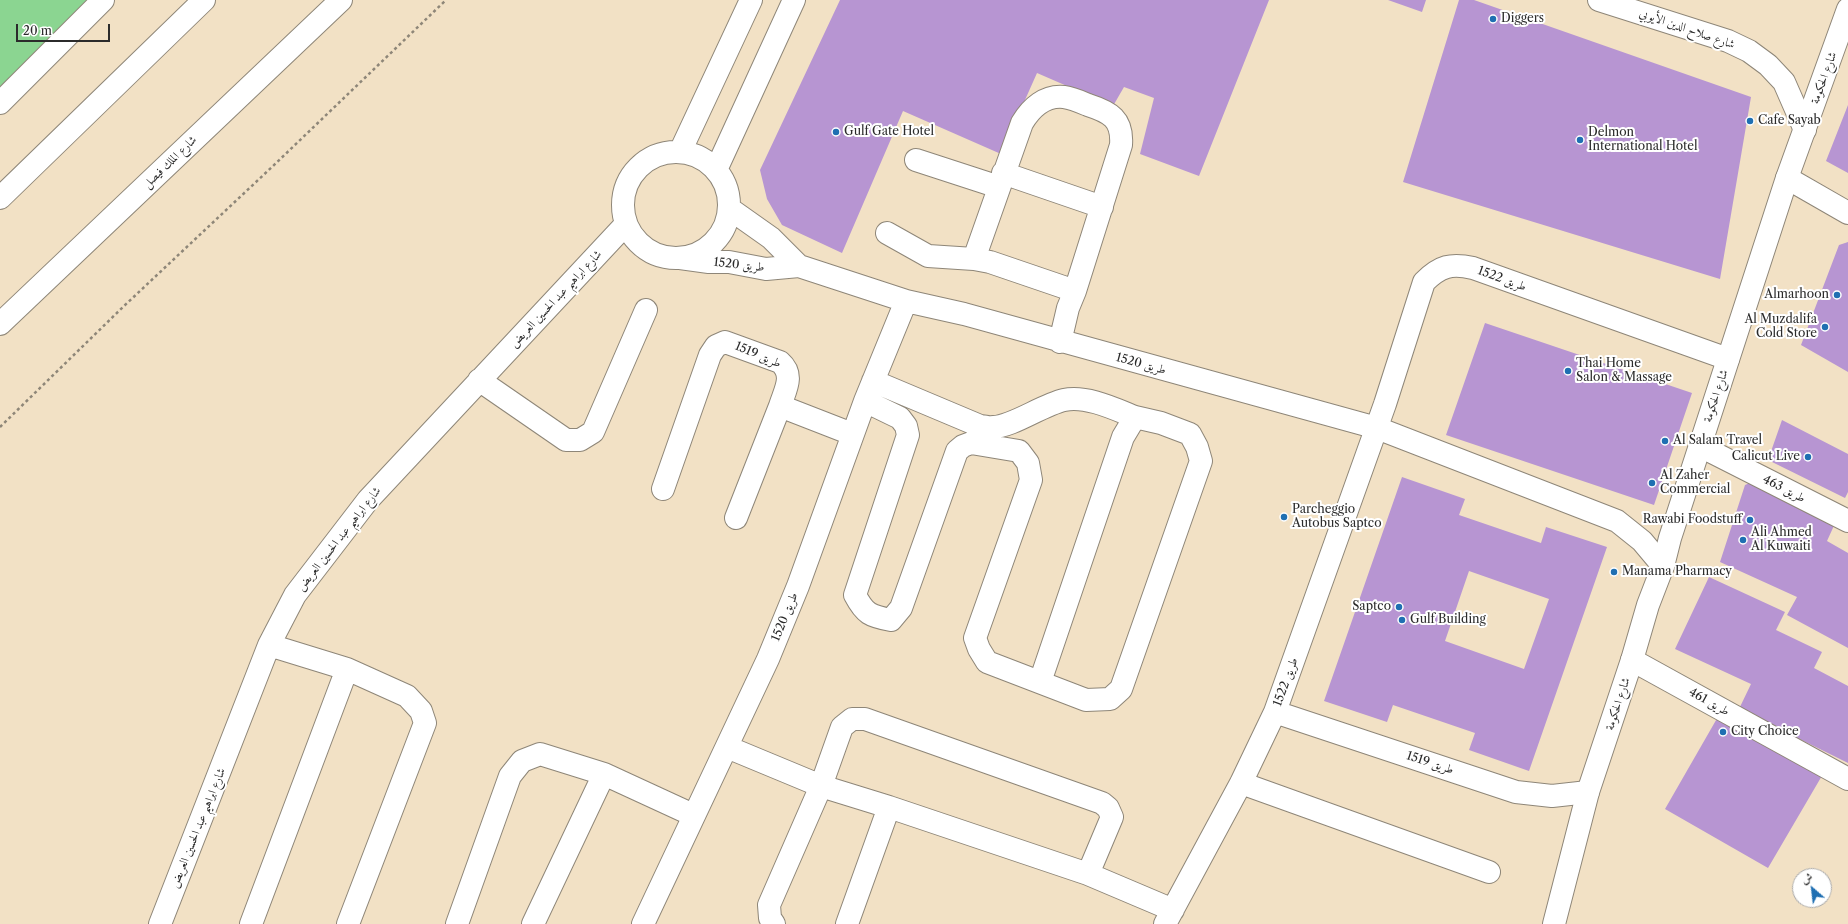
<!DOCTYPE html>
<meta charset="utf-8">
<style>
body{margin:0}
#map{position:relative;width:1848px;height:924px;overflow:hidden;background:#f2e1c5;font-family:"Libre Caslon Text",Amiri,serif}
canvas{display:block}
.north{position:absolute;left:1792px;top:868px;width:40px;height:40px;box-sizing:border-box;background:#fff;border:1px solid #aaa;border-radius:50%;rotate:332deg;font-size:11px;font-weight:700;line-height:16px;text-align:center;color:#2b2b2b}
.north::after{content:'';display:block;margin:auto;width:14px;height:18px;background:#1f6fb2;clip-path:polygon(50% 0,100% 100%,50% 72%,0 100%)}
.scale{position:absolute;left:16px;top:24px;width:94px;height:18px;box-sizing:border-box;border:2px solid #2b2b2b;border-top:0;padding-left:5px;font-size:12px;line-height:14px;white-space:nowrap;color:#2b2b2b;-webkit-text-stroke:3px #fff;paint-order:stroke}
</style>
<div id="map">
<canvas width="1848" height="924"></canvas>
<div class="north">ش</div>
<div class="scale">20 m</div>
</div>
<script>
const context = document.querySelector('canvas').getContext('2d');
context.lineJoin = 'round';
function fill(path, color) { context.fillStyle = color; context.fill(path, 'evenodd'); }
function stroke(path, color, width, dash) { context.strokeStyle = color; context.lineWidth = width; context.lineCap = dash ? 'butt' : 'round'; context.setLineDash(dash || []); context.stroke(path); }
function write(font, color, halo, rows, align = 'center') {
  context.font = font + ' "Libre Caslon Text",Amiri,serif'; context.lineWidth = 4; context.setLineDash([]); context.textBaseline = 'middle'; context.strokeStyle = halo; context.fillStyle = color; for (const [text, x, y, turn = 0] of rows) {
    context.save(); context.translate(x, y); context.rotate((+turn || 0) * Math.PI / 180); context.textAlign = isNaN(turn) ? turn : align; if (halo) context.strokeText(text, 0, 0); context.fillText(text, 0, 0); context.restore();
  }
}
fill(new Path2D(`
 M0 0H90L0 91Z`), '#8bd591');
fill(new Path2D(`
 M840 0H1269L1199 176 1140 154 1154 98 1124 87 1113 106 1037 73 1001 154 903 111 842 253 782 225 767 199 760 170Z
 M1388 0H1426L1422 12Z
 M1459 0H1474L1751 97 1720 279 1403 182Z
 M1848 105V173L1826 161Z
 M1848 242V372L1801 345 1839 245Z
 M1485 323 1692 393 1654 505 1446 435Z
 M1782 420 1848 454V492L1845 498 1768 460Z
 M1402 477 1465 499 1459 515 1541 543 1546 527 1607 547 1529 771 1469 750 1475 733 1393 705 1387 722 1324 701ZM1469 571 1549 599 1524 669 1445 641Z
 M1752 482 1837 519 1827 541 1848 553V648L1787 615 1797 597 1720 562 1745 485Z
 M1709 577 1785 612 1776 630 1822 652 1814 668 1848 686V763L1739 709 1751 684 1675 649Z
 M1719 715 1823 774 1768 868 1665 809Z`), '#b795d2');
const minor = new Path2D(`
 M1599 0 1728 41 1749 51 1768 65 1784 82 1805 130
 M0 103 103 0
 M680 152 751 0
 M623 205a53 53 0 1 1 106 0a53 53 0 1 1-106 0Z
 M916 160 999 187
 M716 170 794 0
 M1003 173 1102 207
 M1787 178 1848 213
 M730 209 771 238 799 266
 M887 233 928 256 974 259
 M680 258 709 262H729L766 269 799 266 906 301 964 314 1377 428 1617 521 1642 541 1663 566
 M1060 342 1068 308 1075 291 1121 145C1123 119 1110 112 1088 105 1081 102 1072 98 1064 97 1045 95 1031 108 1022 123L974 259 990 262 1075 291
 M479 380 566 440H580L593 432 646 310
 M873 381 980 426C984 426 989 428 993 427 1012 427 1042 405 1064 400 1086 395 1115 409 1135 417
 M865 401 900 418 906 426 908 435 855 595C865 614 870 616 891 620L901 608 957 451 963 446 971 443 1019 451 1028 463 1031 480 975 638 979 649 987 662 1086 700 1110 699 1121 689 1201 461 1197 447 1190 434 1161 423 1135 417 1123 437 1040 682
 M1700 446 1848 521
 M663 489 710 355 716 346 725 342 780 362C795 375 785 390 780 406L852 434
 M736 518 780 406
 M269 645 347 669 407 696 421 711 425 723 348 924
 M1632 660 1848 779
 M1275 712 1516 792 1552 796 1588 792
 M727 747 821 786 889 807 1088 874
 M1241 783 1489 872
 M160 924 269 645 295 595 368 500 626 224
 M251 924 347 669
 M457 924 510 776 522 761 540 754 604 774 693 815
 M533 924 604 774
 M643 924 768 659 798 586 865 401 906 301
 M774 924 770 918 769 905 821 786 842 727 852 719H865L1102 803 1108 808 1112 817 1088 874 1173 910
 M847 924 889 807
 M1165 924 1241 783 1275 712 1385 404 1424 282C1440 266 1451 263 1473 268L1728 359`);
const major = new Path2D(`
 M1554 924 1588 792 1632 660 1648 605 1663 566 1670 538 1787 178 1848 9`);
const highway = new Path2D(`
 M0 198 204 0
 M0 324 341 0`);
stroke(minor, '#8e8678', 24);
stroke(major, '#8e8678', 24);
stroke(highway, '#8e8678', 24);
stroke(new Path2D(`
 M0 427 124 306 273 166 446 0`), '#8e8678', 2.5, [3, 3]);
stroke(minor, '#fff', 22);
stroke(major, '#fff', 22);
stroke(highway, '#fff', 22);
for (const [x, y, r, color] of [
 [1493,19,4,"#1f6fb2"],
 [1750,121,4,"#1f6fb2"],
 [836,132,4,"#1f6fb2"],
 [1580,140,4,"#1f6fb2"],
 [1837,295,4,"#1f6fb2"],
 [1825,327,4,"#1f6fb2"],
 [1568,371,4,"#1f6fb2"],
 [1665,441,4,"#1f6fb2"],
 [1808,457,4,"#1f6fb2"],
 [1652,483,4,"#1f6fb2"],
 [1284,517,4,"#1f6fb2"],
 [1750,520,4,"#1f6fb2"],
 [1743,540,4,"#1f6fb2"],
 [1614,572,4,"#1f6fb2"],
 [1399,607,4,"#1f6fb2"],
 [1402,620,4,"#1f6fb2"],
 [1723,732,4,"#1f6fb2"]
]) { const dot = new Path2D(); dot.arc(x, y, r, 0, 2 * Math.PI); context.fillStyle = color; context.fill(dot); stroke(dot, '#fff', 1.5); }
write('12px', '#2b2b2b', '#fff', [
 ["Diggers",1501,19],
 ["Cafe Sayab",1758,121],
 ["Gulf Gate Hotel",844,132],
 ["Delmon",1588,133],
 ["International Hotel",1588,147],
 ["Almarhoon",1829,295,"right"],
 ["Al Muzdalifa",1817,320,"right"],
 ["Cold Store",1817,334,"right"],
 ["Thai Home",1576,364],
 ["Salon & Massage",1576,378],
 ["Al Salam Travel",1673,441],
 ["Calicut Live",1800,457,"right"],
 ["Al Zaher",1660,476],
 ["Commercial",1660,490],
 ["Parcheggio",1292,510],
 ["Autobus Saptco",1292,524],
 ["Rawabi Foodstuff",1742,520,"right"],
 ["Ali Ahmed",1751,533],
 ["Al Kuwaiti",1751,547],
 ["Manama Pharmacy",1622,572],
 ["Saptco",1391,607,"right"],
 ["Gulf Building",1410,620],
 ["City Choice",1731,732]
], 'left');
write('12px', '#2b2b2b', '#fff', [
 ["شارع صلاح الدين الأيوبي",1687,29,19],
 ["شارع الحكومة",1824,78,-70],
 ["شارع الملك فيصل",170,162,-44],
 ["طريق 1520",739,265,6],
 ["طريق 1522",1502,279,20],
 ["شارع ابراهيم عبد الحسين العريض",556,299,-47],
 ["طريق 1519",758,355,23],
 ["طريق 1520",1141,364,15],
 ["شارع الحكومة",1716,396,-72],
 ["طريق 463",1784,489,27],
 ["شارع ابراهيم عبد الحسين العريض",339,539,-52],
 ["طريق 1520",785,617,-68],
 ["طريق 1522",1286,682,-70],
 ["طريق 461",1709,702,29],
 ["شارع الحكومة",1618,704,-72],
 ["طريق 1519",1430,763,18],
 ["شارع ابراهيم عبد الحسين العريض",198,828,-68]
]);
</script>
